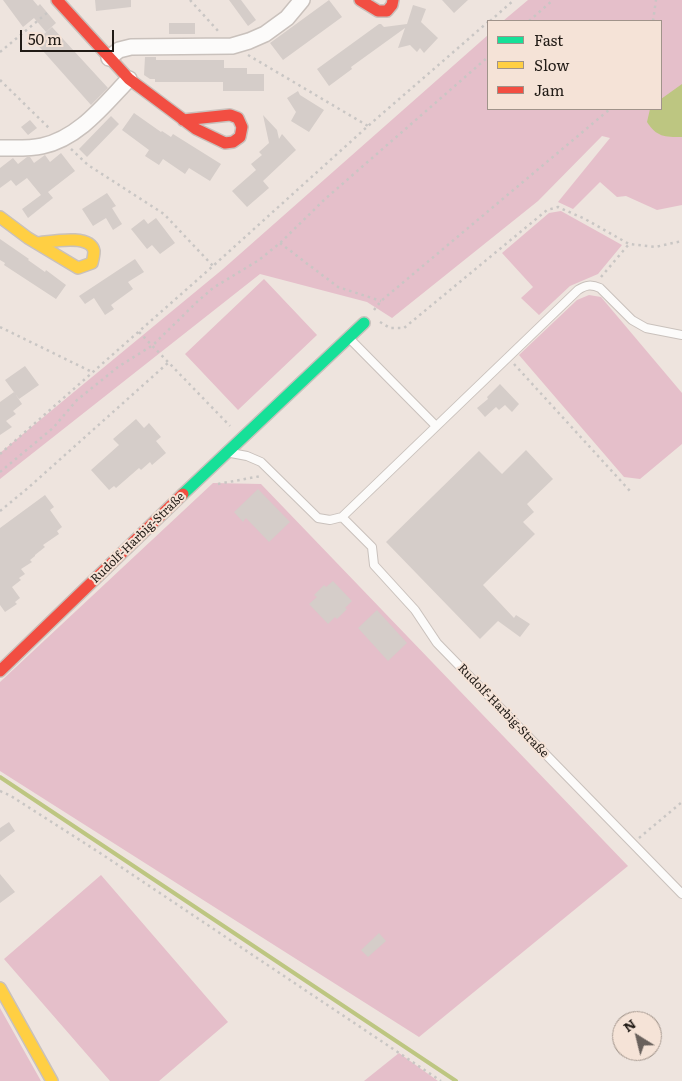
<!DOCTYPE html>
<meta charset="utf-8">
<style>
body{margin:0}
#map{position:relative;width:682px;height:1081px;overflow:hidden;background:#eee4de;font-family:Literata,serif}
canvas{display:block}
.legend{position:absolute;left:487px;top:20px;width:175px;height:90px;box-sizing:border-box;background:#f5e3d7;border:1px solid #a0938a;margin:0;padding:6px 9px;list-style:none;font-size:15px;color:#211b16}
.legend li{display:flex;align-items:center;gap:10px;height:25px}
.legend b{width:25px;border:1px solid #a0938a}
.north{position:absolute;left:612px;top:1011px;width:50px;height:50px;box-sizing:border-box;background:#f5e3d7;border:1px solid #a0938a;border-radius:50%;rotate:324deg;font-size:14px;font-weight:700;line-height:20px;text-align:center;color:#211b16}
.north::after{content:'';display:block;margin:auto;width:18px;height:22px;background:#69615c;clip-path:polygon(50% 0,100% 100%,50% 72%,0 100%)}
.scale{position:absolute;left:20px;top:30px;width:94px;height:22px;box-sizing:border-box;border:2px solid #211b16;border-top:0;padding-left:6px;font-size:15px;line-height:18px;white-space:nowrap;color:#211b16;-webkit-text-stroke:4px #f5e3d7;paint-order:stroke}
</style>
<div id="map">
<canvas width="682" height="1081"></canvas>
<ul class="legend">
<li><b style="height:6px;background:#16e098"></b>Fast</li>
<li><b style="height:6px;background:#ffcf43"></b>Slow</li>
<li><b style="height:6px;background:#f24e42"></b>Jam</li>
</ul>
<div class="north">N</div>
<div class="scale">50 m</div>
</div>
<script>
const context = document.querySelector('canvas').getContext('2d');
context.lineJoin = 'round';
function fill(path, color) { context.fillStyle = color; context.fill(path, 'evenodd'); }
function stroke(path, color, width, dash) { context.strokeStyle = color; context.lineWidth = width; context.lineCap = dash ? 'butt' : 'round'; context.setLineDash(dash || []); context.stroke(path); }
function write(font, color, halo, rows, align = 'center') {
  context.font = font + ' Literata,serif'; context.lineWidth = 4; context.setLineDash([]); context.textBaseline = 'middle'; context.strokeStyle = halo; context.fillStyle = color; for (const [text, x, y, turn = 0] of rows) {
    context.save(); context.translate(x, y); context.rotate((+turn || 0) * Math.PI / 180); context.textAlign = isNaN(turn) ? turn : align; if (halo) context.strokeText(text, 0, 0); context.fillText(text, 0, 0); context.restore();
  }
}
fill(new Path2D(`
 M528 0H682V205L657 210 626 196 617 197 600 182 573 209 558 202 610 138 602 136 538 201 392 318 367 302 260 274 0 479V453L223 269 488 35V109H661V21H503Z
 M561 211 622 245 598 274 570 286 539 315 521 298 533 287 502 253 549 213Z
 M264 279 317 335 238 410 185 354Z
 M589 295 601 297 682 393V444L640 479 624 477 519 355 577 300Z
 M213 483 261 484 628 866 419 1037 0 771V682Z
 M101 875 228 1022 159 1081H110L4 959Z
 M0 1008 41 1081H0Z
 M399 1053 438 1081H364Z`), '#e5bfca');
fill(new Path2D(`
 M682 84V137C664 137 657 137 647 122L650 109H661V99Z`), '#bdc681');
stroke(new Path2D(`
 M0 777 456 1081`), '#bdc681', 4);
fill(new Path2D(`
 M3 0H33L38 6 40 4 56 23 46 32 34 18 23 27Z
 M95 0H131V7L96 11Z
 M229 0H241L256 20 248 26Z
 M329 0 342 17 283 60 270 43Z
 M442 0H468L454 13Z
 M413 5 426 9 421 22 438 38 424 53 420 48 417 52 410 45 398 48 405 28 351 67 352 69 329 86 317 69 379 24H381L384 27 407 24Z
 M169 23H195V34H169Z
 M52 27 108 88 91 105 35 42Z
 M145 57H156V60H224V68H247V74H264V91H223V82H155V79H150L144 75Z
 M298 91 300 95 324 110 309 132 291 121 296 112 287 98Z
 M134 113 161 132 162 131 171 137 173 134 221 164 210 181 189 168 185 174 163 159 159 165 145 156 149 150 122 130Z
 M263 115 277 130 279 139 282 134 296 150 263 181 269 188 247 207 232 191 256 170 251 164 262 155 259 152 269 143Z
 M111 116 119 124 87 157 79 149Z
 M30 120 37 128 28 135 21 127Z
 M61 153 75 171 48 192 53 198 28 218 22 209 41 195 27 178 16 186 11 180 0 188V168L13 158 18 164 27 157H30L34 163 45 155 50 162Z
 M107 193 116 206 112 208 122 224 113 230 106 218 93 226 82 209Z
 M156 218 175 243 160 254 152 245 147 249 131 229 144 219 148 224Z
 M0 239 29 259 28 260 45 272 46 270 66 285 56 299 4 265 5 263 0 260Z
 M135 259 144 272 128 282 133 289 111 305 114 309 105 315 94 298 85 304 79 296Z
 M25 366 39 385 19 399 5 380Z
 M500 384 519 404 512 412 505 405 499 410 496 407 485 417 477 408 488 399 487 397Z
 M14 392 22 404 13 411 16 414 6 421 12 427 0 435V402Z
 M136 419 144 428 149 423 161 437 156 441 166 453 152 465 150 462 141 470 139 468 116 488 114 486 109 490 91 470 119 445 113 439Z
 M526 450 553 479 527 504 534 512 523 522 535 534 483 585 514 618 516 615 530 624 520 637 498 621 480 639 386 542 479 451 502 474Z
 M258 489 290 522 269 542 246 518 243 522 234 512Z
 M45 495 54 507 50 510 62 527 57 531 59 534 43 545 45 547 35 555V556L30 560 32 562 21 569 25 574 19 578 21 580 12 587 20 598 15 602 17 604 5 612 0 605V528Z
 M333 581 352 601 345 608 347 609 337 619 335 617 328 624 309 604 317 597 314 595 324 585 326 587Z
 M377 610 407 643 388 661 358 628Z
 M9 822 15 831 0 842V828Z
 M0 874 15 892 0 903Z
 M379 933 386 941 368 957 361 950Z`), '#d5cdc9');
const lane = new Path2D(`
 M349 338 436 426
 M231 453 247 456 261 462 318 518 330 520 342 517 578 290C586 285 591 284 600 288L632 320 646 328 682 335
 M342 517 372 547 374 565 415 610 437 643 682 894`);
const street = new Path2D(`
 M109 58 119 50 131 47 232 46 249 41 265 34 287 18 302 0
 M0 148C14 148 29 149 42 146 79 138 104 105 129 79`);
const fast = new Path2D(`
 M183 494 364 323`);
const slow = new Path2D(`
 M0 217 28 238 78 268 92 263C93 259 94 255 94 251 90 233 50 242 37 243
 M0 988 52 1081`);
const jam = new Path2D(`
 M57 0 129 79 196 129 225 143 233 142 240 137 242 127 238 118 230 115 183 120
 M360 0 378 11H387L392 5 393 0
 M0 671 183 494`);
stroke(lane, '#c9c1bc', 10);
stroke(street, '#c9c1bc', 18);
stroke(fast, '#c9c1bc', 14);
stroke(slow, '#c9c1bc', 14);
stroke(jam, '#c9c1bc', 14);
stroke(new Path2D(`
 M190 0 219 32
 M490 21 514 0
 M529 21 553 0
 M653 21 656 0
 M0 52 47 13
 M248 55 368 126
 M0 80 51 130
 M71 149 88 165 164 214 213 266
 M280 243 338 287 381 301
 M601 277 629 244
 M374 310 381 301 610 109
 M380 322 390 328H404L547 210 558 207 585 219 629 244 655 247 682 241
 M0 327 92 372
 M139 332 230 426
 M514 364 630 491
 M0 454 213 266 368 126 488 22
 M0 472 53 428 77 400 118 367 153 345 198 301 213 288 259 260 280 243 324 200 488 57
 M218 484 261 476
 M0 511 28 488 169 362
 M0 791 11 796 100 853 441 1081
 M639 838 682 802`), '#c9c6c4', 2.5, [2.5, 4]);
stroke(lane, '#fcfbfa', 8);
stroke(street, '#fcfbfa', 15);
stroke(fast, '#16e098', 11);
stroke(slow, '#ffcf43', 11);
stroke(jam, '#f24e42', 11);
write('12px', '#211b16', '#f5e3d7', [
 ["Rudolf-Harbig-Straße",138,538,-44],
 ["Rudolf-Harbig-Straße",503,711,46]
]);
</script>
